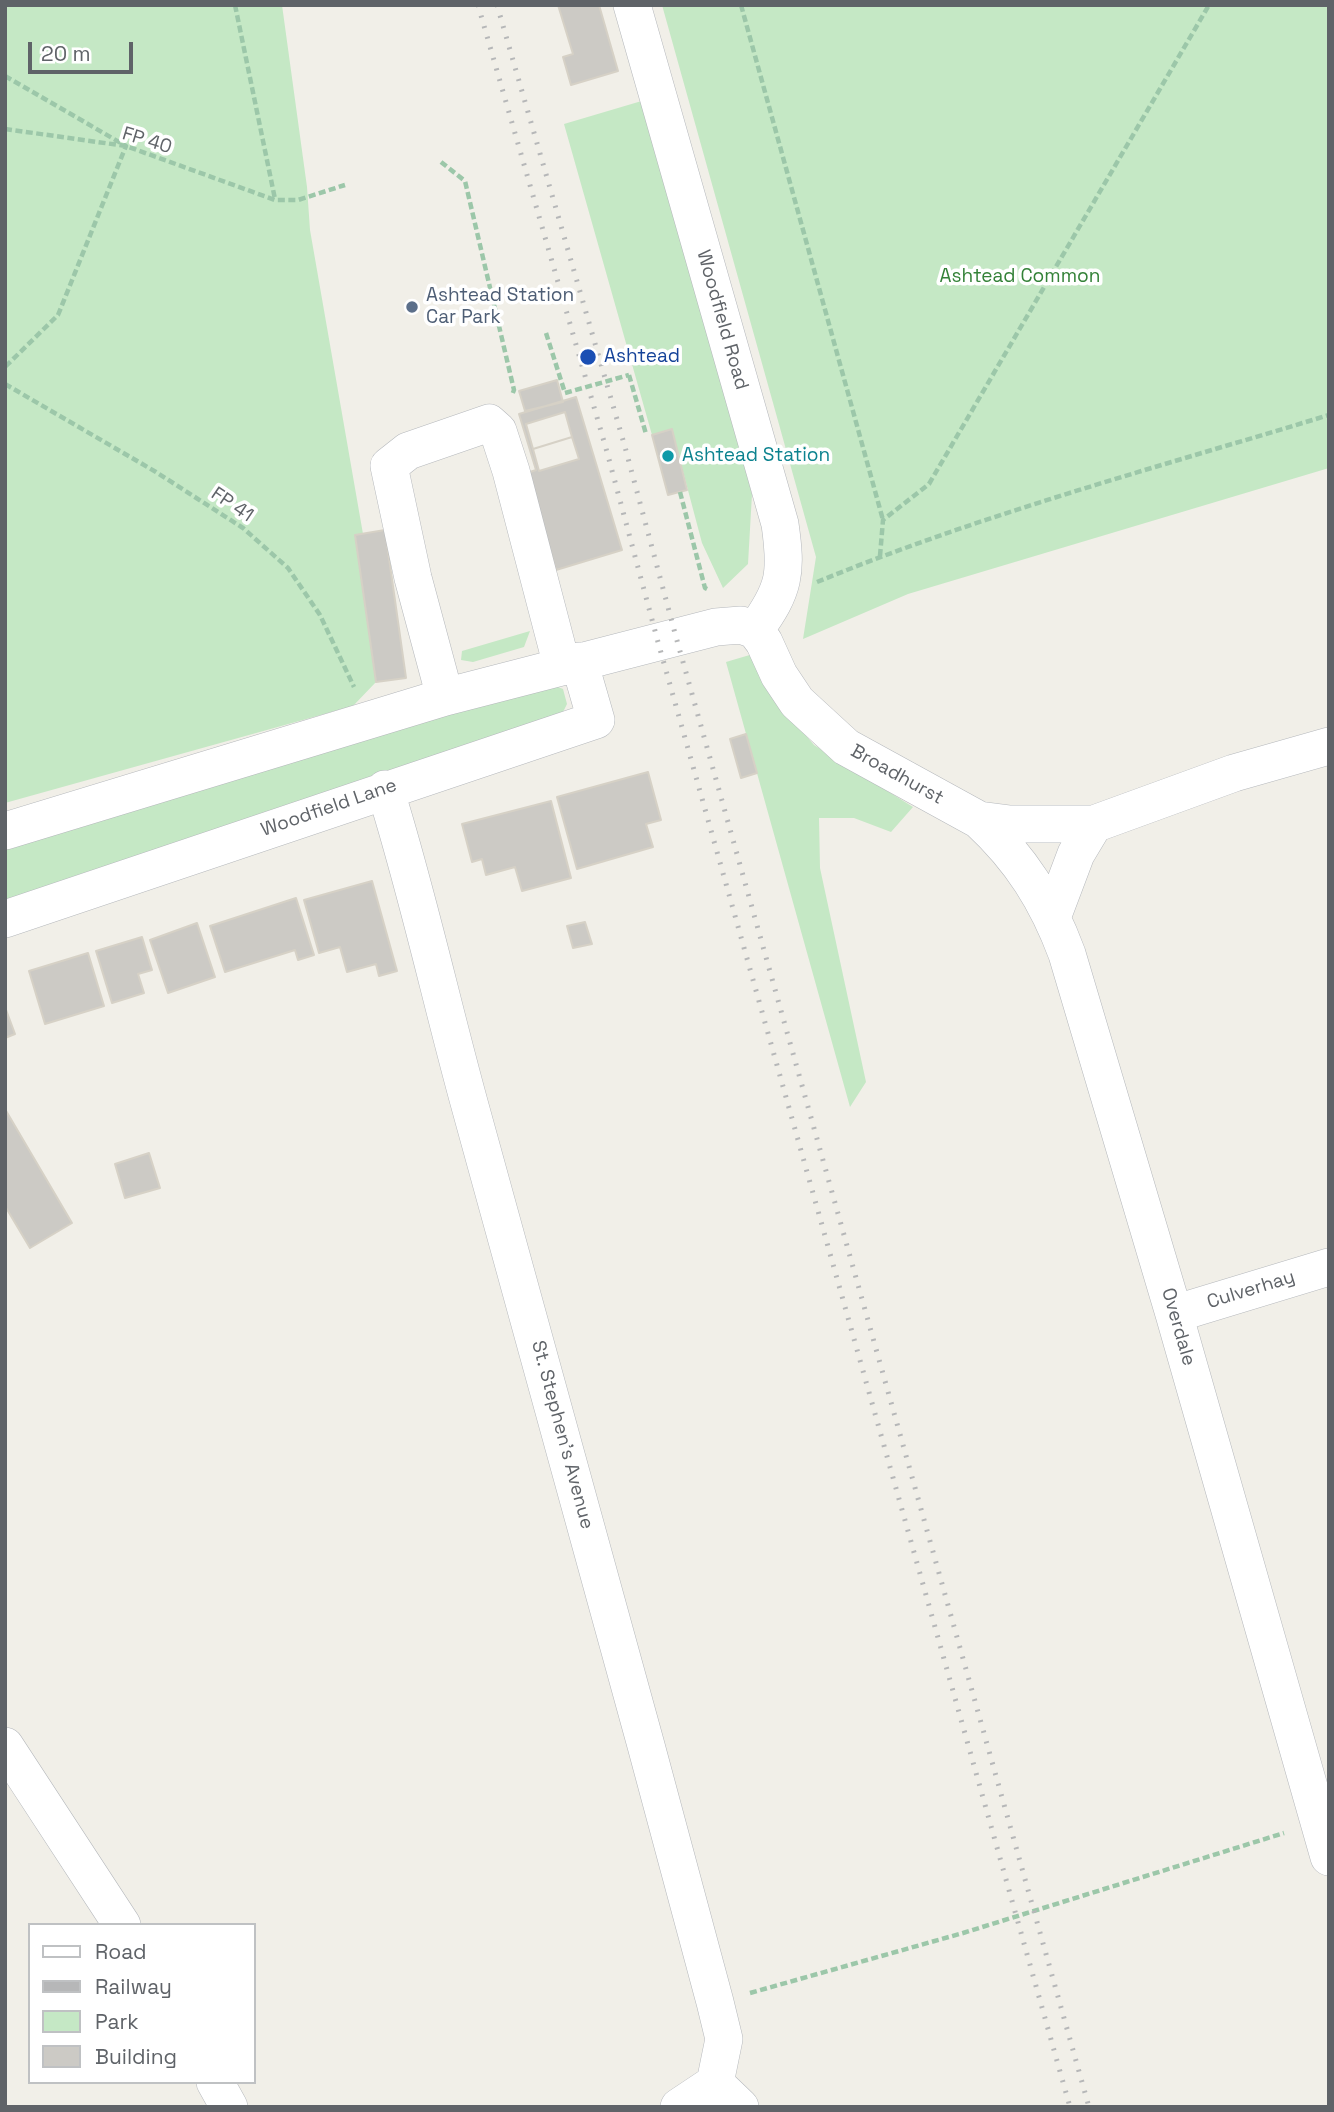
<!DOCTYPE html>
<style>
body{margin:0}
#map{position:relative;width:1334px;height:2112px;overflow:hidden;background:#f1efe8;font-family:"Space Grotesk",sans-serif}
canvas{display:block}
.frame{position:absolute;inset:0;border:7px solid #5f6368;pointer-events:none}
.legend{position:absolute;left:28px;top:1923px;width:228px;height:161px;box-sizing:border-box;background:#fff;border:2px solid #bfc1c3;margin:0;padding:9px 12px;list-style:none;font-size:21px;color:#5f6368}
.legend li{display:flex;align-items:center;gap:14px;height:35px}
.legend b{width:35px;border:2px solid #bfc1c3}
.scale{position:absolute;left:28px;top:42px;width:105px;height:32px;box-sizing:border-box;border:4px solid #5f6368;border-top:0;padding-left:9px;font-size:21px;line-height:24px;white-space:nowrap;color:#5f6368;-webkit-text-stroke:5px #fff;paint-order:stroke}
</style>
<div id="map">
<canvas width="1334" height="2112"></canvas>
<div class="frame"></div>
<ul class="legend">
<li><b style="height:9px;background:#fff"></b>Road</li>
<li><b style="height:9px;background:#b6b7b8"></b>Railway</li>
<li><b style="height:19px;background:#c5e8c5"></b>Park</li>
<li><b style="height:19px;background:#cccac5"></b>Building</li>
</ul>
<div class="scale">20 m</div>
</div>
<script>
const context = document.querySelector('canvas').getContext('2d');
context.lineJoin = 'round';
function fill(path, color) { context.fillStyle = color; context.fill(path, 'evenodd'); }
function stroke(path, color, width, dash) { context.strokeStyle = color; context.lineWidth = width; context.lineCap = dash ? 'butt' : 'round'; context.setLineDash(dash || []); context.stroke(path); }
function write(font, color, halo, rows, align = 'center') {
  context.font = font + ' "Space Grotesk",sans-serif'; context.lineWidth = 7; context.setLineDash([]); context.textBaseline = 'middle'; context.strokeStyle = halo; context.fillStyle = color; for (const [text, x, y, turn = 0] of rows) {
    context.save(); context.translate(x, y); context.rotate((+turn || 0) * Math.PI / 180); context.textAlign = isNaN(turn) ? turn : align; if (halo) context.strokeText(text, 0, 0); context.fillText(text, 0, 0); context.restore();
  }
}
fill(new Path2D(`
 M5 5H282L307 187 310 230 363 534 355 535 376 682 353 706 5 803Z
 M662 5H1329V468L908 594 803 639 816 557Z
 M645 100 682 219 752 494 748 564 723 588 702 543 672 430 652 435 564 124Z
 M530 631 524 647 473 662 461 660 462 651Z
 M753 654 764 686 814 745 913 807 891 832 854 818H819L820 868 866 1082 850 1107 726 662Z
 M550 684 563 689 567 704 561 716 5 902V838Z`), '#c5e8c5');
const building = new Path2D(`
 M558 5H599L618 71 571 85 563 57 573 54Z
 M557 380 563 402 525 411 519 391Z
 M576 397 622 550 556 570 527 473 536 470 519 414Z
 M565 412 572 437 533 449 526 424Z
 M672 429 687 490 668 495 652 435Z
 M572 437 579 459 539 471 533 449Z
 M385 530 406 678 376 682 355 535Z
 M746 734 757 773 741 778 730 739Z
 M648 772 661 820 646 824 653 847 577 869 557 797Z
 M551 801 571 878 522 891 515 867 486 875 482 859 472 862 462 824Z
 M372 881 397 971 379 976 376 964 347 972 340 947 319 953 304 900Z
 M296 898 314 955 298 960 295 950 225 972 210 926Z
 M585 922 592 944 573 948 567 926Z
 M197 923 215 977 168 993 150 940Z
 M142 937 152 970 138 974 144 993 112 1003 96 951Z
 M88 953 104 1006 45 1024 29 971Z
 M5 1007 15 1034 5 1038Z
 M5 1109 72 1223 30 1248 5 1206Z
 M149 1153 160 1188 125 1198 115 1164Z`);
fill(building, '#cccac5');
stroke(building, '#d6d1c6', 2);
const minor = new Path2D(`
 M632 5 780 524C787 573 785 589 755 630
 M445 697 413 578 389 466 408 451 489 423 498 431 511 471 562 666
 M385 789C418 894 441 1001 470 1106 554 1405 635 1703 715 2002L724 2039 715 2083 740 2107
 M979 820C1021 859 1047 900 1067 954L1174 1314 1329 1857
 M5 831 445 697 716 627 741 625 755 630 764 642 779 675 797 702 846 747 979 820 1010 824H1094L1234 773 1329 746
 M1053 915 1076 854 1094 824
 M5 919 596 720 579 661
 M1174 1314 1329 1267
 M5 1746 122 1925
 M215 2082 229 2107
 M679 2107 715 2083`);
stroke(minor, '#b5b8bc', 38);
stroke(new Path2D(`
 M235 5 275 199
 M741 5 883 520
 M5 76 126 146 58 315 5 367
 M5 129 126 146 275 200H298L345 185
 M441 162 465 181 514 390 512 395
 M546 333 565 393
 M629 375 646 434
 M5 384 156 472 243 528 288 568 320 615 354 687
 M680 492 705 588 709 590
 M880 556 883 520 929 484 1209 5
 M817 582C983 514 1158 467 1329 415
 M750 1993 963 1933 1284 1833`), '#9cc7a9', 4.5, [7, 3.5]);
stroke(minor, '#fff', 37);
stroke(new Path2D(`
 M478 5 607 452 658 642 1070 2107
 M497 5 625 447 676 637 1089 2107`), '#b6b7b8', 5, [2, 9]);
stroke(new Path2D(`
 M565 393 629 375`), '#9cc7a9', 4.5, [7, 3.5]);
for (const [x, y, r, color] of [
 [412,307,7,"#5c6f8a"],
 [588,357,9,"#1a4fb4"],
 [668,456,7,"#0f9aa8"]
]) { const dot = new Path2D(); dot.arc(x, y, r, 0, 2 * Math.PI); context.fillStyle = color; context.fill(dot); stroke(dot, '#fff', 2.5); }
write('19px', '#5f6368', '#fff', [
 ["FP 40",147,141,17],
 ["Woodfield Road",722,320,74],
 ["FP 41",232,505,34],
 ["Broadhurst",897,775,29],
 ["Woodfield Lane",329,808,-19],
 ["Culverhay",1251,1290,-17],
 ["Overdale",1178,1327,74],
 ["St. Stephen's Avenue",562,1435,75]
]);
write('19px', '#348238', '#fff', [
 ["Ashtead Common",1020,277]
]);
write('19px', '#4e5e75', '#fff', [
 ["Ashtead Station",426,296],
 ["Car Park",426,318]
], 'left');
write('19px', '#164399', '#fff', [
 ["Ashtead",604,357]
], 'left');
write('19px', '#0d838f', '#fff', [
 ["Ashtead Station",682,456]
], 'left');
</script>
